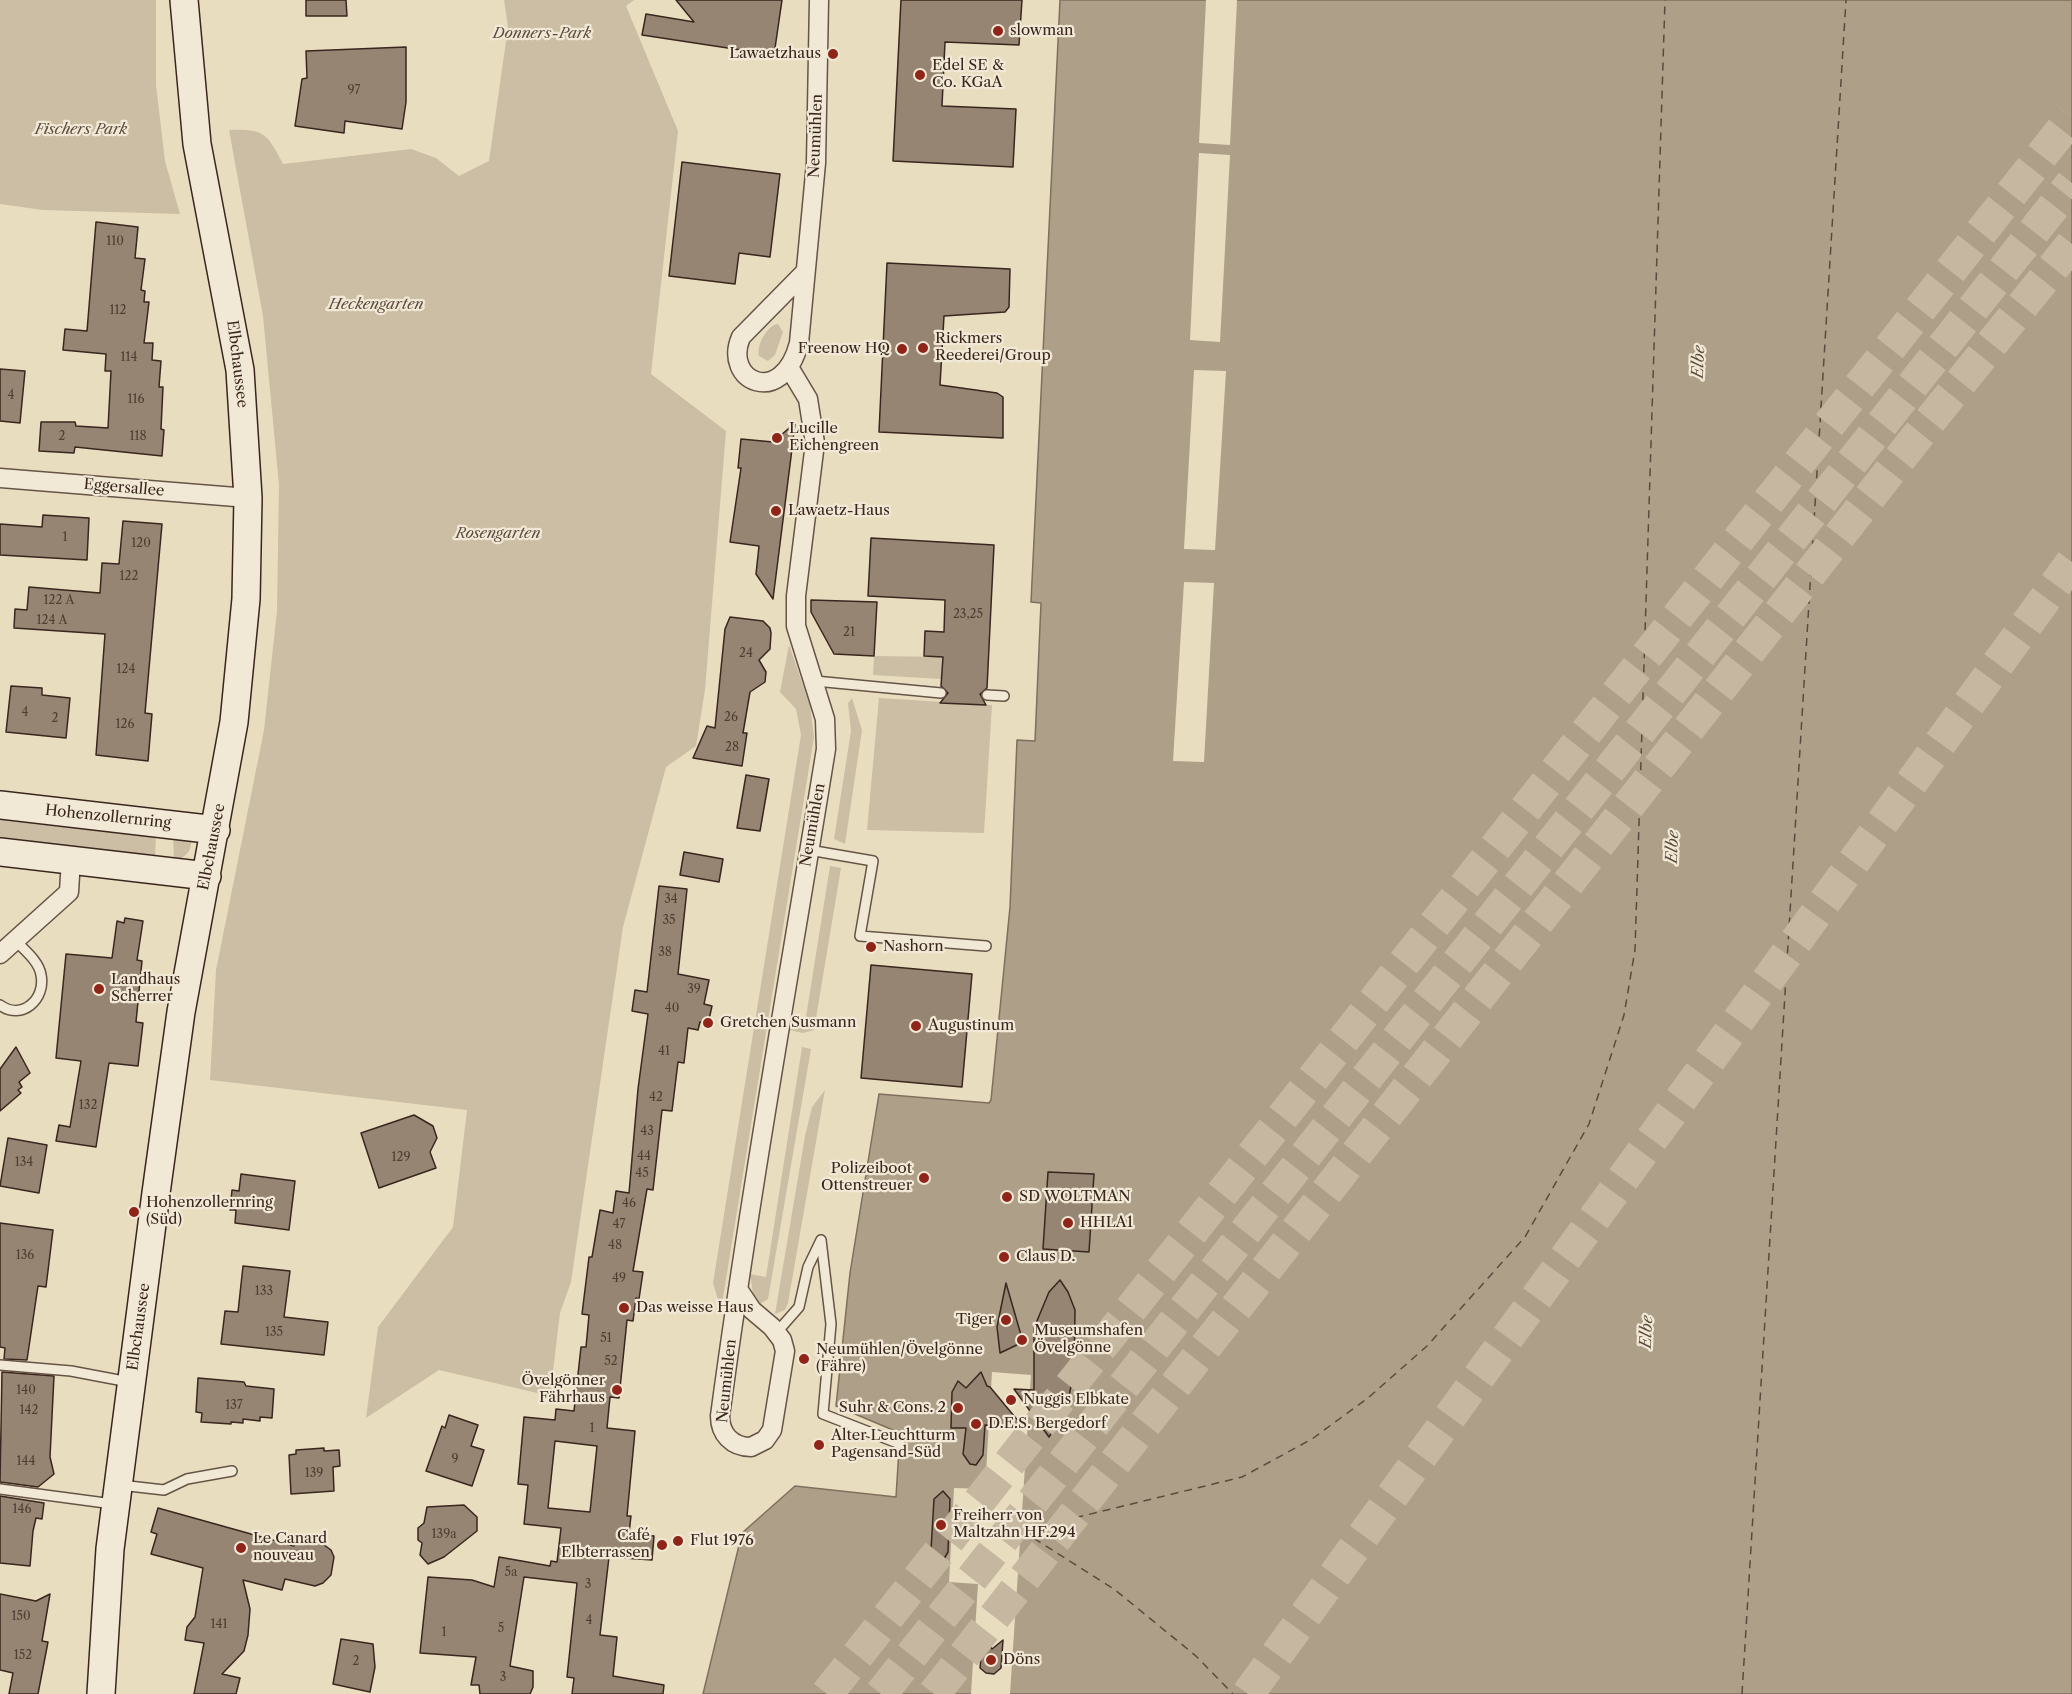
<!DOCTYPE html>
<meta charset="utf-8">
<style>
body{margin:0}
canvas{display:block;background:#e9ddc0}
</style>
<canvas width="2072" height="1694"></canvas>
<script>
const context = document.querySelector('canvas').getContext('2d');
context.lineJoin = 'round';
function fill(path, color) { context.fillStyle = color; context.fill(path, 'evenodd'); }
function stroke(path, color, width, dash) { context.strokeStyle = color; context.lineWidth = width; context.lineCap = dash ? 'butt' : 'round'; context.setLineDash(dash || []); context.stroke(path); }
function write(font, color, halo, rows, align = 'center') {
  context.font = font + ' "Libre Caslon Text",serif'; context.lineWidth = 4.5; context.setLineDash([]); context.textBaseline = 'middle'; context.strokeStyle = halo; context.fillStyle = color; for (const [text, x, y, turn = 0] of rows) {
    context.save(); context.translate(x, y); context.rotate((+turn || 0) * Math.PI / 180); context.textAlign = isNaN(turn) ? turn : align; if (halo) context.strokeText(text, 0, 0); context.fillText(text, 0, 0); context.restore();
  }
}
fill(new Path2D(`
 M0 0H156V85L165 161 180 214 43 210 0 204Z
 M504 0H634L626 6 678 131 651 374 726 431 705 690 696 746 666 767 623 927 571 1282 560 1313 550 1396 439 1370 366 1418 378 1327 453 1227 467 1110 210 1080 216 970 264 730 277 611 279 485 263 316 229 130C264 129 267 133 283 164L411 149 436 158 459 176 489 161 508 27Z
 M778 324 783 332 775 355 768 361 759 356C756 346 767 325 778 324Z
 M789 645 810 705 814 737 721 1310 713 1283 801 735 796 709 780 692Z
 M874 656 943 657 941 679 873 675Z
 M852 698 862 730 845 844 834 839 851 731 848 703Z
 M879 698 992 705 984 833 867 830Z
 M0 816 156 834 155 859 0 841Z
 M173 833 190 836C194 850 186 857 174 862Z
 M830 866 841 868 814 1030 803 1033 789 1030 790 1022 805 1023Z
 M802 1047 811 1049 768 1299 760 1304 753 1293 750 1274 766 1277Z
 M825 1090 788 1303 785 1310 775 1314 805 1136 812 1107Z`), '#cbbea4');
const water = new Path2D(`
 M1060 0H2072V1694H703L742 1533 795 1486 896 1497 900 1433 836 1406 850 1273 879 1094 989 1103 991 1100 1010 907 1017 740 1035 741 1041 603 1031 602Z`);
fill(water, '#ae9f89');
stroke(water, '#806f5e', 1.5);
fill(new Path2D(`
 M1206 0H1237L1230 145 1199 143Z
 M1199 153 1230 155 1220 342 1190 340Z
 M1194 370 1226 371 1215 550 1184 549Z
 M1184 582 1214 583 1204 762 1173 761Z
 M992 1372 1031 1375 1010 1694H971L978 1584 949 1582 954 1488 985 1489Z`), '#e9ddc0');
stroke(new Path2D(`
 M1021 1531 1242 1477 1312 1439 1368 1398 1427 1346 1525 1237 1589 1124 1624 1015 1635 950 1665 0
 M1022 1531 1114 1589 1196 1656 1233 1694
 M1742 1694 1846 0`), '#5d4a3e', 1.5, [8, 6]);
const building = new Path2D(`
 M306 0H346L347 16H306Z
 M676 0H782L774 55 642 35 646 14 694 22Z
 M901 0H1022L1019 45 945 42 942 106 1016 109 1013 167 893 161Z
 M406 47V102L402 129 345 121 344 133 295 126 302 79 307 78 306 51Z
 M682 162 780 174 770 257 739 253 735 284 669 276Z
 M96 222 138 227 135 258 145 259 141 290 145 291 144 302H149L144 343H153L152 360 161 361 159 387H163L161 429 164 430 162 456 75 447 74 453 39 451 41 422H75L76 426 108 428 111 371H105L106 354 63 350 65 329 87 331Z
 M887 263 1010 269 1009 307 1005 312 944 316 940 385 997 393 1003 397V438L879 432Z
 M0 369 25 371 20 423 0 421Z
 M795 423 791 457 773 599 756 574 759 546 730 542 741 468H738L741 439 773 442Z
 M43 515 89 518 87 560 0 555V524L42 527Z
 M123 521 162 524 145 713 152 714 148 761 96 755 105 634 14 628 15 609 27 610 29 587 100 593 102 563 119 564Z
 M871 538 994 545 987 688 980 694 986 705 940 703 948 693 941 686 943 657 924 656 925 631 944 632 945 600 868 596Z
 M811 600 877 602 874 656 834 654 811 612Z
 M730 617 763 621 770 628 771 633 770 649 759 660 766 672 765 682 750 692 743 733H747L742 766 693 758 707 726 715 728 725 629Z
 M11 686 42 688V695L70 698 66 738 6 732Z
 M746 775 769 779 760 831 737 828Z
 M684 852 723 859 719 882 680 875Z
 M659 886 687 889 678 974 709 980 704 1004 712 1006 708 1024 700 1022 698 1030 688 1028 684 1063 678 1062 672 1111 662 1110 653 1190 647 1189 633 1271 643 1272 639 1299 636 1298 633 1321 627 1320 619 1398 610 1397 607 1428 635 1431 627 1516H631L629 1533 654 1536 652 1560 609 1557 600 1635 617 1637 613 1676 664 1685 663 1694H572L574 1678 567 1677 577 1583 524 1577 510 1666 533 1671V1687L530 1694H480L479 1685H471L476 1657 420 1653 428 1577 472 1580 494 1587 499 1557 550 1566 551 1561 557 1562 561 1528 524 1524 528 1485 518 1484 524 1417 555 1420 556 1409 574 1411 581 1347H586L589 1315 582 1314 589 1257H592L600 1210 613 1213 616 1191 629 1193 638 1089 648 1014 632 1011 635 990 647 992ZM555 1441 597 1446 590 1512 548 1508Z
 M125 918 143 921 137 960 142 961 136 1022 143 1023 138 1066 109 1063 96 1147 56 1141 59 1125 70 1127 81 1061 56 1058 66 954 112 958 117 921 124 923Z
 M871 965 972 974 962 1087 861 1078Z
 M16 1047 30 1073 19 1082 22 1087 18 1090 21 1093 0 1111V1069Z
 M414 1115 433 1126 437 1138 430 1152 436 1168 379 1188 361 1133Z
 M8 1138 47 1145 39 1193 0 1186Z
 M1048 1172 1094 1174 1089 1252 1043 1249Z
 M241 1174 295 1181 289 1230 235 1223 236 1210H230L232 1190 239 1191Z
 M0 1223 53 1230 46 1287 38 1286 27 1360 4 1359 5 1348 0 1347Z
 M243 1266 290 1271 284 1317 328 1322 324 1355 221 1344 225 1311 238 1312Z
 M1060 1280 1068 1292 1075 1310 1074 1372 1066 1410 1049 1437 1014 1389 1034 1390V1328L1049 1292Z
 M1006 1283 1023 1342 1000 1353 997 1327Z
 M2 1372 54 1376 50 1457 54 1474 38 1487 0 1482Z
 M981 1372 987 1386 990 1387 1024 1428 985 1425 983 1455 976 1465 970 1464 963 1454 966 1428H951L952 1392 958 1381 966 1388Z
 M198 1378 244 1382 246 1386 274 1389 272 1418 260 1417V1421L243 1419V1423L231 1422V1424L201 1422 202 1413 196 1412Z
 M449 1415 478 1425 471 1446 484 1450 472 1486 426 1471 442 1426 445 1428Z
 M324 1448V1451L339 1450 340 1466 333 1467 334 1491 291 1494 289 1455 296 1454V1450Z
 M943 1491 950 1499 948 1552 937 1571 931 1550 934 1499Z
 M0 1496 44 1503 42 1519 36 1518 33 1531 30 1566 0 1563Z
 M464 1505 477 1517V1531L444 1557 428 1564 420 1555 422 1543 418 1540V1528L424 1523 427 1507Z
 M158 1508 294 1546 297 1536 320 1542 331 1550 334 1557 331 1575 323 1583 315 1586 285 1579 282 1590 243 1580 250 1609 248 1635 244 1651 222 1674 240 1678 236 1694H194L204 1643 185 1640 187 1627 195 1617 203 1568 151 1554 157 1534 151 1532Z
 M0 1594 36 1601 50 1594 42 1641 48 1642 38 1694H9L13 1673 0 1670Z
 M983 1636 992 1649 1003 1640 1001 1668 994 1674 986 1673 980 1668Z
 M341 1639 373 1644 375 1667 370 1692 333 1684Z`);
fill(building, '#958572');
stroke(building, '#3a261e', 1.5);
stroke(new Path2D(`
 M827 1694 2072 117
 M881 1694 2072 183
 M934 1694 1916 438 2072 244
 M1248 1694 2072 562`), '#c6b8a0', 33, [33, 16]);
const service = new Path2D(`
 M815 681 941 693
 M987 695 1004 696
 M809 850 873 861 860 936 986 946
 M0 1005C22 1021 46 999 41 975 39 961 24 950 15 940
 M821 1240 831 1324 823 1414 900 1444
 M777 1332 799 1307 808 1267 821 1240
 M0 1365 71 1371 129 1382
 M120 1485 164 1490 187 1479 232 1471
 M0 1489 113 1504`);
const minor = new Path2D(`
 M805 272 741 337C722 381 782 409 799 343L816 163 819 0
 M0 478 248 498
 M0 954 69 892 71 859
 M738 1289 752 1310 772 1327 782 1340 785 1351 772 1430 765 1440 751 1447C732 1447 720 1434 720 1416 750 1193 790 971 826 749L825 719 796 626V596L815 443 808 399 790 369`);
const secondary = new Path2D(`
 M0 805 216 830
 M0 852 207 876
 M101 1694 110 1549 156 1193 181 1012 234 722 246 599 248 498 240 370 197 144 184 0`);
stroke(service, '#665446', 12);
stroke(minor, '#665446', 21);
stroke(secondary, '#3a261e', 30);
stroke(service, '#f1e9d6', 9);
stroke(minor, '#f1e9d6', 18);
stroke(secondary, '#f1e9d6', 27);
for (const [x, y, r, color] of [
 [998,31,6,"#8f2418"],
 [833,54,6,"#8f2418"],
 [920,75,6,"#8f2418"],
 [923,348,6,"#8f2418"],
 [902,349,6,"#8f2418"],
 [777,438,6,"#8f2418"],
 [776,511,6,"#8f2418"],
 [871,947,6,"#8f2418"],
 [99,989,6,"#8f2418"],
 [708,1023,6,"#8f2418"],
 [916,1026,6,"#8f2418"],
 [924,1178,6,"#8f2418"],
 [1007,1197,6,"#8f2418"],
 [134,1212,6,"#8f2418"],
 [1068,1223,6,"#8f2418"],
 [1004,1257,6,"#8f2418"],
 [624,1308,6,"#8f2418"],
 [1006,1320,6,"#8f2418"],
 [1022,1340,6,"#8f2418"],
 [804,1359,6,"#8f2418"],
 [617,1390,6,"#8f2418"],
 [1011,1400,6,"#8f2418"],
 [958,1408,6,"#8f2418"],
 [976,1424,6,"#8f2418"],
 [819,1445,6,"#8f2418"],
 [941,1525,6,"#8f2418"],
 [678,1541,6,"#8f2418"],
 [662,1545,6,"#8f2418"],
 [241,1548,6,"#8f2418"],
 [991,1660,6,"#8f2418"]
]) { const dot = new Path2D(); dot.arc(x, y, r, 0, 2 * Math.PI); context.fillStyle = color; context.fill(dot); stroke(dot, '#f1e9d6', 2); }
write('12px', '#513e33', null, [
 ["97",354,91],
 ["110",115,242],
 ["112",118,311],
 ["114",129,358],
 ["4",11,396],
 ["116",136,400],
 ["2",62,437],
 ["118",138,437],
 ["1",65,538],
 ["120",141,544],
 ["122",129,577],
 ["122 A",59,601],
 ["23,25",968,615],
 ["124 A",52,621],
 ["21",849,633],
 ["24",746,654],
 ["124",126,670],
 ["4",25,713],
 ["26",731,718],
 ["2",55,719],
 ["126",125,725],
 ["28",732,748],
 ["34",671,900],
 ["35",669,921],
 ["38",665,953],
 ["39",694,990],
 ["40",672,1009],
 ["41",664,1052],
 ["42",656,1098],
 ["132",88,1106],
 ["43",647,1132],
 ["44",644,1157],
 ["129",401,1158],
 ["134",24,1163],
 ["45",642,1174],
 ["46",629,1204],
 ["47",619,1225],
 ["48",615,1246],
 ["136",25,1256],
 ["49",619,1279],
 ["133",264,1292],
 ["135",274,1333],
 ["51",606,1339],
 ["52",611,1362],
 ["140",26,1391],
 ["137",234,1406],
 ["142",29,1411],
 ["1",592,1429],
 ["9",455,1460],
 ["144",26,1462],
 ["139",314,1474],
 ["146",22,1510],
 ["139a",444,1535],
 ["5a",511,1573],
 ["3",588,1585],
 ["150",21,1617],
 ["4",589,1621],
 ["141",219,1625],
 ["5",501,1629],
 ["1",444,1633],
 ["152",23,1656],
 ["2",356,1662],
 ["3",503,1678]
]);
write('15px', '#3a261e', '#f1e9d6', [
 ["slowman",1010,31],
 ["Lawaetzhaus",821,54,"right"],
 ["Edel SE &",932,66],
 ["Co. KGaA",932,83],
 ["Rickmers",935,339],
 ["Reederei/Group",935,356],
 ["Freenow HQ",890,349,"right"],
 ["Lucille",789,429],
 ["Eichengreen",789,446],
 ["Lawaetz-Haus",788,511],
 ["Nashorn",883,947],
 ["Landhaus",111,980],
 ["Scherrer",111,997],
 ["Gretchen Susmann",720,1023],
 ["Augustinum",928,1026],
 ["Polizeiboot",912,1169,"right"],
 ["Ottenstreuer",912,1186,"right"],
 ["SD WOLTMAN",1019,1197],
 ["Hohenzollernring",146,1203],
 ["(Süd)",146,1220],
 ["HHLA1",1080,1223],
 ["Claus D.",1016,1257],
 ["Das weisse Haus",636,1308],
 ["Tiger",994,1320,"right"],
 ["Museumshafen",1034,1331],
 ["Övelgönne",1034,1348],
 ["Neumühlen/Övelgönne",816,1350],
 ["(Fähre)",816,1367],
 ["Övelgönner",605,1381,"right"],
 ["Fährhaus",605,1398,"right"],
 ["Nuggis Elbkate",1023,1400],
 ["Suhr & Cons. 2",946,1408,"right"],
 ["D.E.S. Bergedorf",988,1424],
 ["Alter Leuchtturm",831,1436],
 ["Pagensand-Süd",831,1453],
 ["Freiherr von",953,1516],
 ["Maltzahn HF.294",953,1533],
 ["Café",650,1536,"right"],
 ["Elbterrassen",650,1553,"right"],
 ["Le Canard",253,1539],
 ["nouveau",253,1556],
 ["Flut 1976",690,1541],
 ["Döns",1003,1660]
], 'left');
write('italic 15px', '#5e4c40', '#f1e9d6', [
 ["Donners-Park",542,34],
 ["Fischers Park",81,130],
 ["Heckengarten",376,305],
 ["Rosengarten",498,534]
]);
write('15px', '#3a261e', '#f1e9d6', [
 ["Neumühlen",816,136,-88],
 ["Elbchaussee",237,364,83],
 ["Eggersallee",124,488,5],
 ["Hohenzollernring",108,817,6],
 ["Neumühlen",813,825,-80],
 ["Elbchaussee",212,847,-79],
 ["Elbchaussee",139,1327,-82],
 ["Neumühlen",727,1381,-84]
]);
write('italic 16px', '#5d4a3e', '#f1e9d6', [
 ["Elbe",1699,362,-87],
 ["Elbe",1673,847,-87],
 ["Elbe",1647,1332,-87]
]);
</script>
